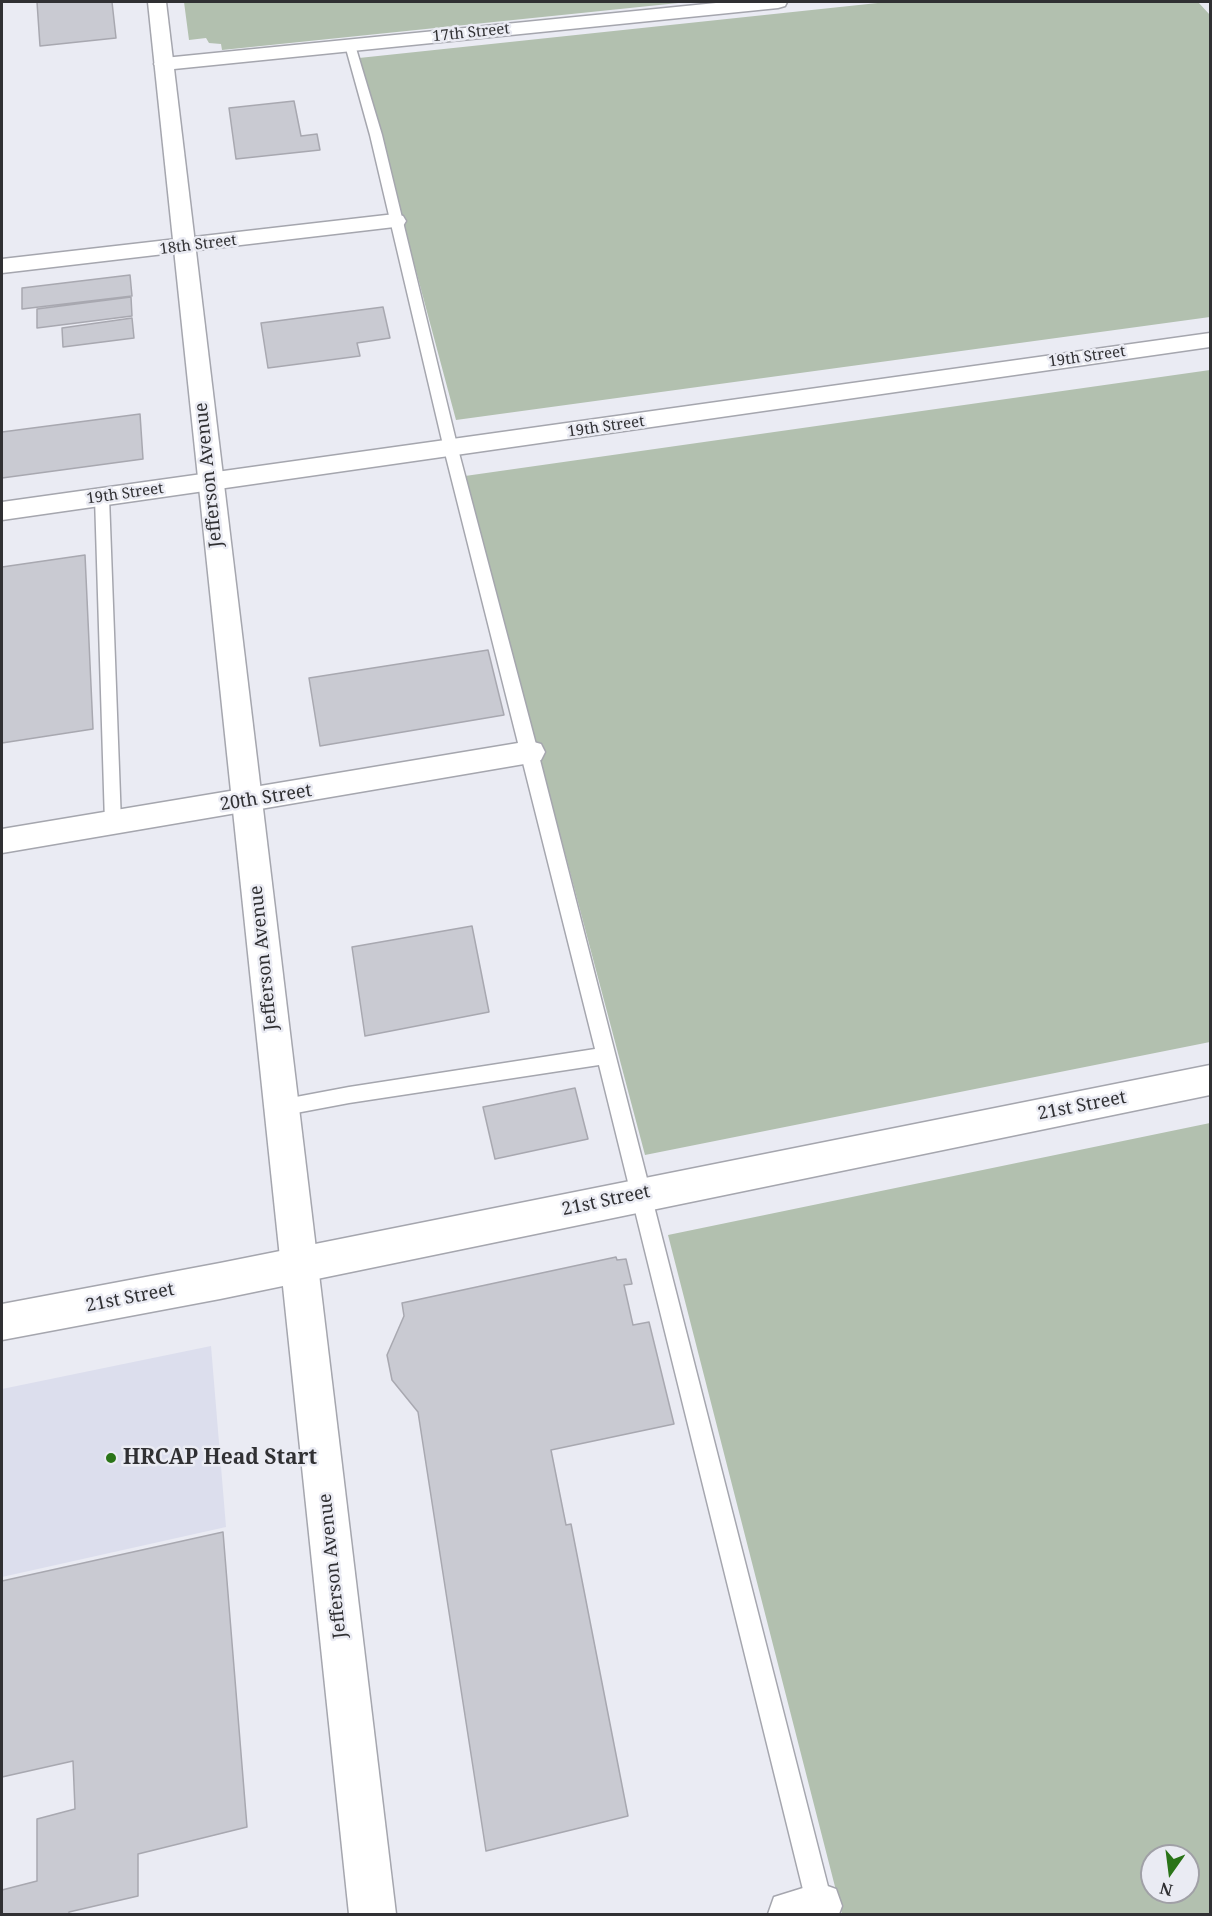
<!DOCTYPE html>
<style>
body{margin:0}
#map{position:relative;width:1212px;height:1916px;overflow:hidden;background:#eaebf3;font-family:"Noto Serif",serif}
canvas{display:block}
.frame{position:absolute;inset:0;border:3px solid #303033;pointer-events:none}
.north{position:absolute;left:1140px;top:1844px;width:60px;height:60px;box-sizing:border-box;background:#eaebf3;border:2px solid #a0a0a6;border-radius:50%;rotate:194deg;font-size:16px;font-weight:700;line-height:24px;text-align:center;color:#303033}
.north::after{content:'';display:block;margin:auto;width:21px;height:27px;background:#2a7418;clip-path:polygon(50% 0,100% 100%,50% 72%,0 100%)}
</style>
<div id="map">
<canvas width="1212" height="1916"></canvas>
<div class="frame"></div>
<div class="north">N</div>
</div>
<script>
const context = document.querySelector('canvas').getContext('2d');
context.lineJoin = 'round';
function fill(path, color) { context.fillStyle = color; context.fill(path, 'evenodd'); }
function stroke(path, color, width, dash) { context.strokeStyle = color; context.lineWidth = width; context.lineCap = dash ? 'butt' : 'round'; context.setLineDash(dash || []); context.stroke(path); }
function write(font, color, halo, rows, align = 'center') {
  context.font = font + ' "Noto Serif",serif'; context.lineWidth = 5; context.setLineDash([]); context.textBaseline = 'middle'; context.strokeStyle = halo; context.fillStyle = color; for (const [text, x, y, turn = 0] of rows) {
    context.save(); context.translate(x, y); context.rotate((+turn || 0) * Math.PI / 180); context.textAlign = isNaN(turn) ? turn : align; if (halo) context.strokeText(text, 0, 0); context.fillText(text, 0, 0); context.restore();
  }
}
fill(new Path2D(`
 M211 1346 226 1527 2 1577V1389Z`), '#dcdeed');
fill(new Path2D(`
 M184 2H688L222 50 221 44 209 43 206 38 189 40Z
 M887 2H1198L1210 15V317L456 420 359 58Z
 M1210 370V1042L645 1155 465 476Z
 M1210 1123V1914H842L668 1235ZM1152 1856H1188V1892H1152Z`), '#b2c0af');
const building = new Path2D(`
 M37 2H112L116 38 40 46Z
 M294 101 301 136 317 134 320 150 236 159 229 108Z
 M130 275 132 296 22 309V288Z
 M131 297 132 316 37 328V309Z
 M383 307 390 338 357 343 360 356 268 368 261 323Z
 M132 318 134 338 63 347 62 328Z
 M140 414 143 459 2 478V432Z
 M85 555 93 729 2 743V567Z
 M488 650 504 715 320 746 309 678Z
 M472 926 489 1012 365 1036 352 947Z
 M575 1088 588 1139 495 1159 483 1107Z
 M616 1257 617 1260 626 1259 632 1284 624 1285 633 1325 649 1322 674 1424 551 1450 566 1525 571 1524 628 1816 486 1851 418 1412 392 1380 387 1355 404 1316 402 1303Z
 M223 1532 247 1827 138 1854V1896L69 1912V1914H2V1890L37 1881V1819L75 1809 73 1761 2 1777V1581Z`);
fill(building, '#c9cad2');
stroke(building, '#a8a8b0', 1.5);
const service = new Path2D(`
 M350 42 355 45 382 135 458 449 538 752 835 1914H809L599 1065 349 1103 280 1116 273 1114 270 1108 273 1102 280 1100 349 1087 595 1049 444 449 370 135 345 45Z
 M102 492 109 497 121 823 119 828 113 830 107 828 105 823 95 497Z`);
const minor = new Path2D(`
 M726 2H787L785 6 778 8 164 70 157 68 154 64 157 60 164 58Z
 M395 214 403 216 406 221 403 226 2 273V259Z
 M1210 333V347L2 520V502Z
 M530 741 541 744 545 752 541 760 530 763 2 853V829Z
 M1210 1065V1095L220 1299 2 1340V1304L220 1263Z
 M819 1883 836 1889 842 1906 839 1914H768L774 1897Z`);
const secondary = new Path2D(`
 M148 2H166L396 1914H349Z`);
stroke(service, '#a5a6ae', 3);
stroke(minor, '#a5a6ae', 3);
stroke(secondary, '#a5a6ae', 3);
fill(service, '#fff');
fill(minor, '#fff');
fill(secondary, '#fff');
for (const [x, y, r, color] of [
 [111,1458,6,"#2a7418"]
]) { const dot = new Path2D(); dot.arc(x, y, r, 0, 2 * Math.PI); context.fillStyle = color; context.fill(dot); stroke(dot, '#eaebf3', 2); }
write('15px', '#303033', '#eaebf3', [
 ["17th Street",471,33,-6],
 ["18th Street",198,245,-7],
 ["19th Street",1087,357,-8],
 ["19th Street",606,427,-8],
 ["19th Street",125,494,-8]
]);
write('18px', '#303033', '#eaebf3', [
 ["Jefferson Avenue",209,475,-96],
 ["20th Street",266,798,-9],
 ["Jefferson Avenue",264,958,-96],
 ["21st Street",1082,1106,-11],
 ["21st Street",606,1201,-12],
 ["21st Street",130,1298,-11],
 ["Jefferson Avenue",333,1566,-96]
]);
write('bold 21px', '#303033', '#eaebf3', [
 ["HRCAP Head Start",123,1458]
], 'left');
</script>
